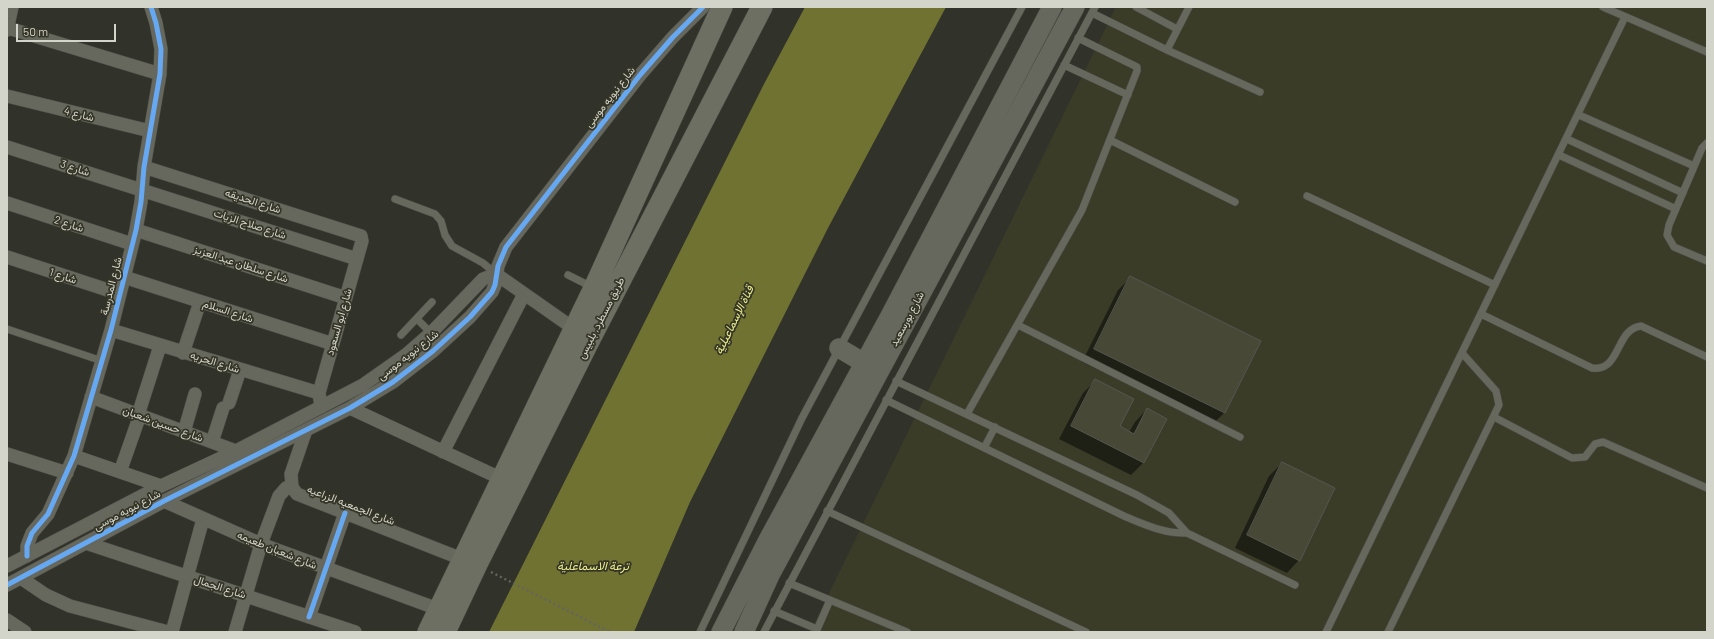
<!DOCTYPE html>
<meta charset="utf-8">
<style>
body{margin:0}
#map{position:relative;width:1714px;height:639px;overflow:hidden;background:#31322a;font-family:Barlow,sans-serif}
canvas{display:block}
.frame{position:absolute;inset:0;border:8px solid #d3d4ca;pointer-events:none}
.scale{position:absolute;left:16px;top:24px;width:100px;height:18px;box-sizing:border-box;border:2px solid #d3d4ca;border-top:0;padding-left:5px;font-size:12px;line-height:14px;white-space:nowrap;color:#d3d4ca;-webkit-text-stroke:3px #343526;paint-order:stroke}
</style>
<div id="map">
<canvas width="1714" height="639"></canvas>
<div class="frame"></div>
<div class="scale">50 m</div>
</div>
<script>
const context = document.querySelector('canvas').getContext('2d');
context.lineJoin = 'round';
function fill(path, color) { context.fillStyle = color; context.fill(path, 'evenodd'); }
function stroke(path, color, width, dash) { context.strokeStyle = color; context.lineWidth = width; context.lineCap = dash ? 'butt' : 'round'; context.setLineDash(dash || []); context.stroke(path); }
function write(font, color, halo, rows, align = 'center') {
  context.font = font + ' Barlow,Vazirmatn,sans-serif'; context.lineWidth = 3.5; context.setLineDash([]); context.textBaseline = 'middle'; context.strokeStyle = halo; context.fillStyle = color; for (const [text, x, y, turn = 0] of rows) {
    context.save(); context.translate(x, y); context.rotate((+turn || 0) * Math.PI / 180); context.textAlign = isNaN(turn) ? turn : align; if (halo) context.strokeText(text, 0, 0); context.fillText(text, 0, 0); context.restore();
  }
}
fill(new Path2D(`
 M1116 7H1707V632H810Z`), '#3b3c28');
fill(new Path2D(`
 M805 7H946L828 228 690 502 634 632H489L764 84Z`), '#707232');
fill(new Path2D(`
 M1130 278 1260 341 1224 413 1212 425 1082 362 1118 290Z
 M1095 381 1118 427 1129 432 1135 422 1147 409 1143 463 1131 475 1059 439 1083 393Z
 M1282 463 1299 560 1287 573 1235 548 1269 476Z`), '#0007');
const building = new Path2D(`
 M1130 276 1261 341 1225 413 1094 349Z
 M1095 379 1134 399 1120 426 1134 434 1147 408 1167 419 1144 463 1071 426Z
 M1282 462 1335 488 1300 561 1247 535Z`);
fill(building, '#484837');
stroke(building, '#55564f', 1);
const service = new Path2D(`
 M1136 7 1177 29
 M1603 7 1707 52
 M1092 13 1167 50 1260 92
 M1167 50 1189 7
 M1064 65 1128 95
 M1579 115 1694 166
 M1567 139 1683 193
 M1110 140 1235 202
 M1707 143 1702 148 1669 225 1667 235 1674 247 1707 261
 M1559 155 1676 209
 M1307 196 1495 285
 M395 199 435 214 441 221 445 235 452 246 483 263 496 274
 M568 275 592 287
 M1481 314 1592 368C1621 372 1615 329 1641 326L1707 357
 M417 319 431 333
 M1018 325 1240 437
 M7 329 102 361
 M401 335 432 302
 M896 381 1137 495 1169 513 1187 533 1295 585
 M886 400 1126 517C1146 525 1165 534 1187 533
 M967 414 1082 210 1137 71V67L1078 38
 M1494 417 1572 458 1585 457 1595 444 1603 442 1707 488
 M984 448 995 427
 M827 511 1086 632
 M789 583 907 632
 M774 611 817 629
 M700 632 802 418 1022 7
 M764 632 1095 7
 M816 632 830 600
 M1326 632 1625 17
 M1388 632 1499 405 1496 391 1462 353`);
const minor = new Path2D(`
 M8 28 160 74
 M7 30 12 7
 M7 96 150 131
 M7 147 357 259
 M144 167 361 236 362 241 319 393 321 407
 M7 203 132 244
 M136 230 346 298
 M7 257 120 294
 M496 274 573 328
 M124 277 333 344
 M111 330 319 393
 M183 353 200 302
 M91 397 236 451
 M229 403 240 370
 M350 408 502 479
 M138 415 160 346
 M306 430 291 474 292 487 297 494 462 559
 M184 432 195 394
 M212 442 223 408
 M443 452 524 294
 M7 454 67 473
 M74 456 161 486
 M120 472 140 415
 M164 501 261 544 438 609
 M86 543 355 632
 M27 556V546L32 533 48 514 74 456 111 330 136 230 141 202 144 167 160 74 161 49 156 23 151 7
 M7 566 161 486 236 451 363 385 407 354 431 333 483 279 496 274
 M21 578 46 595 70 606 168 632
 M7 585 164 501 350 408 393 382 433 351 470 317 492 292 495 285 498 266 506 247 640 75 673 37 703 7
 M309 617 345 513
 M7 620 25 632
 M172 632 203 519
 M235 632 261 544 279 496 286 488 292 487`);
const secondary = new Path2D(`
 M839 348 864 363
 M721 632 768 540 890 316 1052 7
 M744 632 770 575 1075 7`);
const primary = new Path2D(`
 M428 632 594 288 722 7
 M445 632 477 564 591 337 762 7`);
stroke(service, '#4d4e48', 8);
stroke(minor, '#4d4e48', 14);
stroke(secondary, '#4d4e48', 20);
stroke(primary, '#4d4e48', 22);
stroke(new Path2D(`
 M491 572 610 632`), '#64655d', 2.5, [2, 3]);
stroke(service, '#66675d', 7);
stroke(minor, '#66675d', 13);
stroke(secondary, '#67685d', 19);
stroke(primary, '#6e6f63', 21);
stroke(new Path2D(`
 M27 556V546L32 533 48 514 74 456 111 330 136 230 141 202 144 167 160 74 161 49 156 23 151 7
 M7 585 164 501 350 408 393 382 433 351 470 317 492 292 495 285 498 266 506 247 640 75 673 37 703 7
 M309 617 345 513`), '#66a8f1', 5);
write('11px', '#d3d4ca', '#343526', [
 ["شارع نبويه موسى",610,97,-52],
 ["شارع 4",79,114,14],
 ["شارع 3",75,168,18],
 ["شارع الحديقه",253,201,18],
 ["شارع 2",69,224,18],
 ["شارع صلاح الزيات",250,224,18],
 ["شارع سلطان عبد العزيز",241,264,18],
 ["شارع 1",63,276,18],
 ["شارع المدرسة",111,286,-76],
 ["شارع السلام",228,311,18],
 ["طريق مسطرد, بلبيس",601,318,-63],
 ["شارع بورسعيد",907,319,-62],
 ["شارع ابو السعود",339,322,-74],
 ["شارع نبويه موسى",408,355,-38],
 ["شارع الحريه",215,362,17],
 ["شارع حسين شعبان",163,424,20],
 ["شارع الجمعيه الزراعيه",351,505,21],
 ["شارع نبويه موسى",127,510,-28],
 ["شارع شعبان طعيمه",277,550,22],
 ["شارع الجمال",220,587,18]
]);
write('italic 12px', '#e9ec8a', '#343526', [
 ["قناة الإسماعيلية",734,320,-64],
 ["ترعة الاسماعلية",593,566]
]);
</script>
